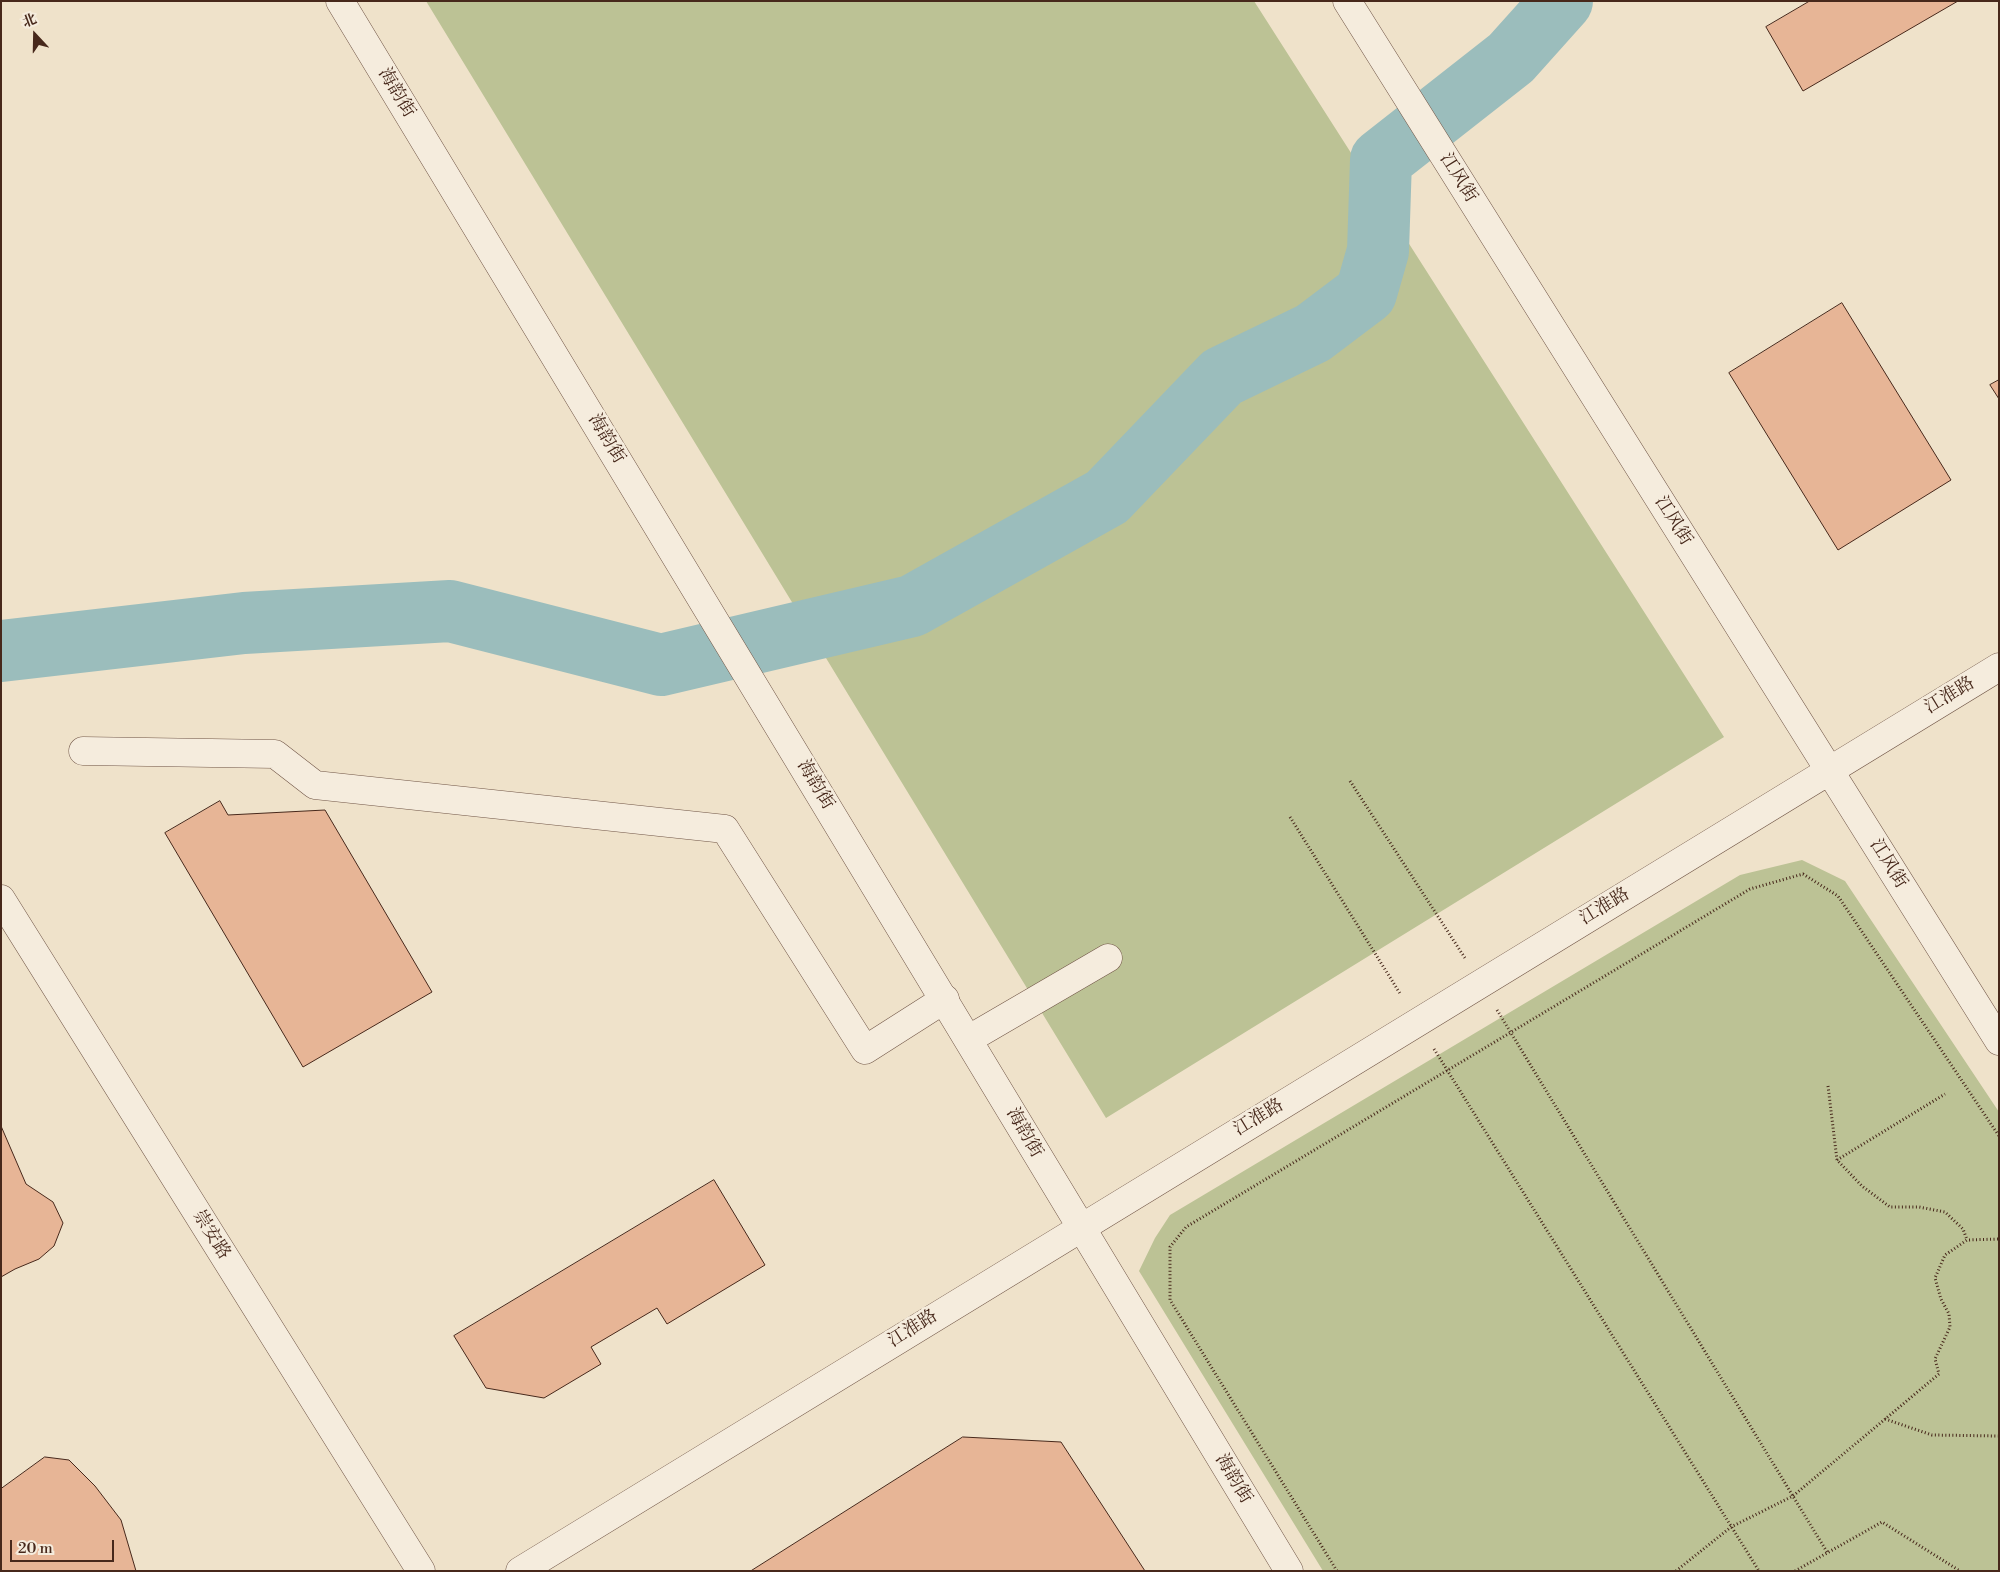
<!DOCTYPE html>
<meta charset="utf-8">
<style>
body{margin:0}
#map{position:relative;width:2000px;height:1572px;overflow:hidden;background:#efe2ca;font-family:"Libre Bodoni","Noto Serif SC",serif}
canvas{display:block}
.frame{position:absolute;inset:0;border:2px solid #47281b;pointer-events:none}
.north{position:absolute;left:10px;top:10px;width:50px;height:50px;-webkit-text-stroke:4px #f5ecdd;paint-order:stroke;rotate:339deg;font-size:14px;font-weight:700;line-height:20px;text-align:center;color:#47281b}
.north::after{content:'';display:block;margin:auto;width:18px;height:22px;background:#47281b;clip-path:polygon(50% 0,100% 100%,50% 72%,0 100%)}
.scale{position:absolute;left:10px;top:1540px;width:104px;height:22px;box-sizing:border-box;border:2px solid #47281b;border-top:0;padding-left:6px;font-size:15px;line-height:18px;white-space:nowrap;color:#47281b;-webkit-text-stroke:4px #f5ecdd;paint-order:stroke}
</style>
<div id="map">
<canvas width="2000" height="1572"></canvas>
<div class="frame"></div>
<div class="north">北</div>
<div class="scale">20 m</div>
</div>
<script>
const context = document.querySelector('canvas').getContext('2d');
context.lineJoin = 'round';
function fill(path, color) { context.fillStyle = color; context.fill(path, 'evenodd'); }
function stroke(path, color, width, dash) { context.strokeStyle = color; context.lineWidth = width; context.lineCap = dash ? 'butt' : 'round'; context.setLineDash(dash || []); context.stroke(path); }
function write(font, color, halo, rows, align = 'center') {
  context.font = font + ' "Libre Bodoni","Noto Serif SC",serif'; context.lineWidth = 5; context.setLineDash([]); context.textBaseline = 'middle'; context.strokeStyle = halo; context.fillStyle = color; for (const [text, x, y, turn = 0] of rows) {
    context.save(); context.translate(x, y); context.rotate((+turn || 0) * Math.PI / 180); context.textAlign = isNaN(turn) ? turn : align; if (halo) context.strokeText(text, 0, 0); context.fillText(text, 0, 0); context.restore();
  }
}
fill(new Path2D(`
 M426 1H1254L1724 737 1106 1118Z
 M1802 860 1845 881 1999 1112V1571H1323L1139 1271 1155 1238 1170 1215 1740 875Z`), '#bcc295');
stroke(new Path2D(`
 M1 651 244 623 450 611 661 665 912 606 1107 497 1222 377 1313 333 1366 293 1378 251 1381 160 1511 58 1562 1`), '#9bbdbc', 62);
const building = new Path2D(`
 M1810 1H1958L1803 91 1766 27Z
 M1842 303 1951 480 1838 550 1729 373Z
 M1999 380V399L1990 385Z
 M220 801 228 815 325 810 432 992 303 1067 165 833Z
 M1 1126 26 1184 53 1202 63 1223 54 1246 39 1259 15 1269 1 1277Z
 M714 1180 765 1265 667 1324 657 1308 591 1347 601 1364 544 1398 486 1388 454 1336Z
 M963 1437 1061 1442 1145 1571H751Z
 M45 1457 69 1460 95 1486 121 1520 136 1571H1V1489Z`);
fill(building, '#e7b596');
stroke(building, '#47281b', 1);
const minor = new Path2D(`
 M83 751 275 754 315 785 725 829 865 1050 945 999
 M969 1039 1108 958`);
const tertiary = new Path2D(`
 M340 1 1289 1571
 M1347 1 1999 1041
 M1 899 421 1571
 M520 1571 1999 667`);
stroke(minor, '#715647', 29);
stroke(tertiary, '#715647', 29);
stroke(new Path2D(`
 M1350 781 1465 958
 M1290 817 1401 995
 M1497 1010 1827 1552
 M1434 1049 1759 1571
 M1828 1086 1837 1160 1862 1186 1890 1207H1919L1945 1212 1963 1229 1967 1240
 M1837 1160 1945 1094
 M1885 1419 1932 1435 1999 1436
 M1337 1571 1170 1300V1247L1186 1227 1750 889 1803 874 1838 896 1999 1136
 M1676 1571 1731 1527 1793 1496 1939 1374 1935 1359 1950 1327 1949 1314 1941 1299 1935 1278 1945 1255 1967 1240 1999 1239
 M1795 1571 1882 1522 1960 1571`), '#47281b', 3, [1, 2.5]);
stroke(minor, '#f5ecdd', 28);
stroke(tertiary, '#f5ecdd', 28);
write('18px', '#47281b', '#f5ecdd', [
 ["海韵街",396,93,59],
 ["江风街",1458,178,58],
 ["海韵街",606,439,59],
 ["江风街",1673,521,58],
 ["江淮路",1950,696,-31],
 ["海韵街",815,785,59],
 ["江风街",1888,864,58],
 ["江淮路",1605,907,-31],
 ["江淮路",1259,1118,-31],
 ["海韵街",1024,1133,60],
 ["崇安路",211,1235,58],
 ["江淮路",913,1329,-32],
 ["海韵街",1233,1479,59]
]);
</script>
